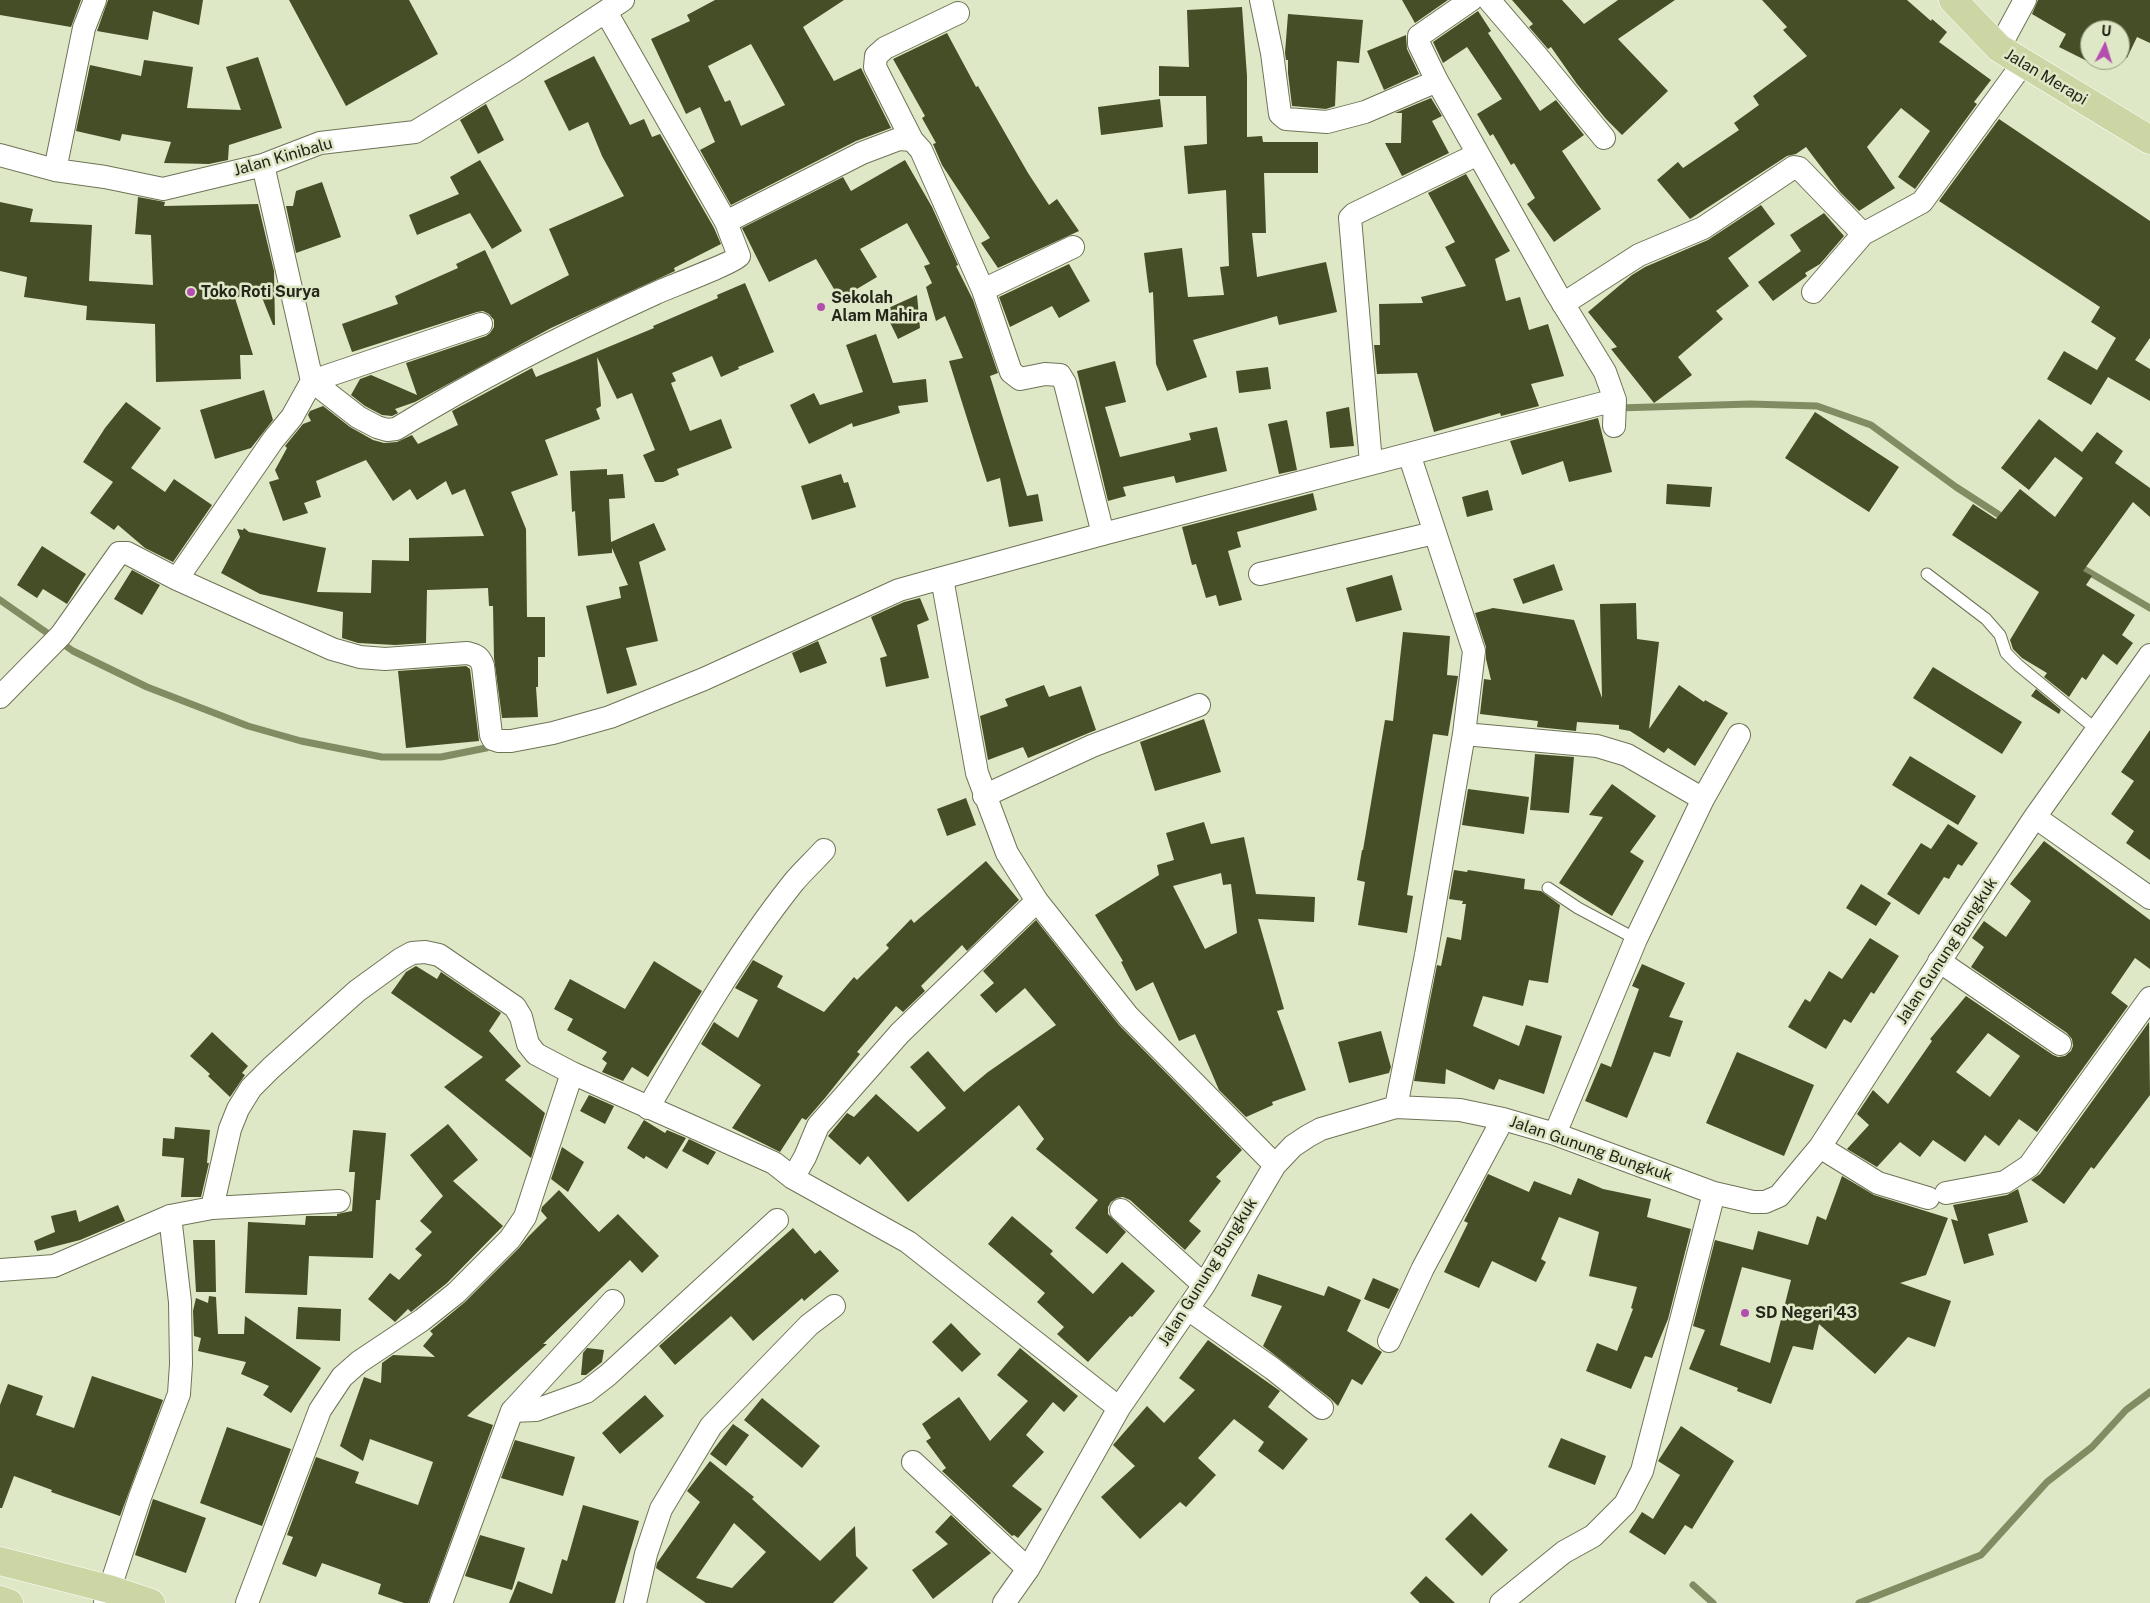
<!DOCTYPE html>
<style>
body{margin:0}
#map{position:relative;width:2150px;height:1603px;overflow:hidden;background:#dfe8c6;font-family:"Public Sans",sans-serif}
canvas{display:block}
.north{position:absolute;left:2080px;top:20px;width:50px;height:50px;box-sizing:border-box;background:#dfe8c6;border:1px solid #949a81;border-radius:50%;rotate:5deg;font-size:14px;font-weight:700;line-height:20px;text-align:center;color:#23261a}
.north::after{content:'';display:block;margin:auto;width:18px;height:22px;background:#b44db0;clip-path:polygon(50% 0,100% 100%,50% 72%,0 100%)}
</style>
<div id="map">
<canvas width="2150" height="1603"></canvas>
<div class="north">U</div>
</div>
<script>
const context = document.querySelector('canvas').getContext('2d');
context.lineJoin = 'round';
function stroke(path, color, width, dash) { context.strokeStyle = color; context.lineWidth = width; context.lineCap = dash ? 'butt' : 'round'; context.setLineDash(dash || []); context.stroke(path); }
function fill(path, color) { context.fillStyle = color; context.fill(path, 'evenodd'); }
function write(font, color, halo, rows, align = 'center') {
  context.font = font + ' "Public Sans",sans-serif'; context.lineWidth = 5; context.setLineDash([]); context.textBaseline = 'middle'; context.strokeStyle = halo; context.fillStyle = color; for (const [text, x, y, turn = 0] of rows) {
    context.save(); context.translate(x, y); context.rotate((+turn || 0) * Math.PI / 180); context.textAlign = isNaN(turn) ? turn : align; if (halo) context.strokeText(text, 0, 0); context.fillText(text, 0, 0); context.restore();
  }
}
stroke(new Path2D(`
 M1618 408 1750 404 1817 406 1871 425 1956 487 2007 520
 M2077 565 2150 608
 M0 600 73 651 147 687 248 726 301 741 382 757H441L486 748
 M1693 1585 1713 1603
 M1859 1603 1981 1555 2047 1482 2092 1447 2126 1410 2150 1392`), '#828c63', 7);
fill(new Path2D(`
 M0 0H81L71 27 0 15Z
 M108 0H203L199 25 153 11 148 40 97 31Z
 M289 0H409L438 54 346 106Z
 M715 0H844L803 27 834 81 861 68 891 128 856 141 731 205 700 150 715 142 700 107 686 114 651 39 690 21 687 15ZM751 44 785 105 741 126 730 100 725 102 708 66Z
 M1402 0H1448L1415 23Z
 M1512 0H1562L1584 24 1618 0H1675L1618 39 1668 91 1622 135 1606 119 1577 84 1551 47 1548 49 1529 27 1533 24Z
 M1762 0H1907L1931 21 1932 19 1947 32 1939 42 1991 80 1974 102 1977 104 1915 189 1898 177 1930 131 1901 108 1867 147 1895 188 1859 211 1840 192 1806 147 1796 154 1787 156 1690 219 1657 180 1678 162 1683 168 1739 130 1734 123 1759 105 1753 96 1807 56 1783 30 1787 27Z
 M2038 0H2150V43L2137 37 2127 58 2120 55V30H2090V60H2095L2093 64 2059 47 2066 34 2032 14Z
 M1242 7 1247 76V137L1262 136 1263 142H1318V173H1264L1266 233H1252L1257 277 1326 262 1337 312 1279 325 1277 316 1193 340 1207 377 1167 391 1156 364 1153 292 1149 293 1144 253 1182 248 1188 297 1224 295 1220 267 1229 266 1226 190 1188 194 1184 146 1207 144 1206 96H1159V66L1189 67 1187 10Z
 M1478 11 1491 31 1488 33 1540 111 1556 100 1584 135 1562 151 1601 209 1554 242 1527 204 1535 198 1514 163 1511 165 1493 134 1490 136 1477 114 1502 99 1467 47 1443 63 1433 42Z
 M1288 14 1363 20 1359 63 1337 61 1335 106 1326 109 1292 106 1288 73V60H1286L1285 53Z
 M947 33 976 87 978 86 1028 173 1049 205 1057 199 1079 231 998 268 981 243 990 238 942 165 933 144 936 143 922 118 925 116 893 59Z
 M1406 35 1407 49 1419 74 1384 90 1367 51Z
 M594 56 630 125 644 119 652 137 660 134 714 228 721 244 674 268 675 271 551 328 415 402 395 409 398 413 392 416 382 415 365 406 351 395 360 379 371 375 417 395 406 363 486 336 490 333 494 327V320L489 314 483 311 477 312 352 352 342 324 398 304 395 296 458 268 456 264 485 250 511 305 569 275 549 229 624 196 602 156 588 122 569 131 544 81Z
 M258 57 282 128 229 145 228 160 209 164 164 163 171 142 122 134 120 141 76 131 90 65 141 76 144 60 193 67 187 108 241 110 226 67Z
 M1431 98 1442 116 1432 121 1449 153 1402 176 1385 143H1401L1402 113H1395Z
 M1160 99 1163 127 1101 135 1098 107Z
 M486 104 504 140 478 154 460 120Z
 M1999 119 2150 221V338L2135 360 2150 369V401L2108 377 2091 405 2047 379 2064 351 2097 370 2116 338 2091 322 2100 307 1939 201Z
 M480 160 522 231 492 249 470 213 417 235 409 215 459 194 450 177Z
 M905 160 932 207 958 265 956 266 973 300 998 373 990 376 1027 496 1038 494 1043 521 1009 527 1000 478 987 482 949 361 963 358 945 316 936 321 926 287 932 283 924 266 930 264 907 223 860 249 877 277 840 299 816 259 769 282 742 228 843 177 851 191Z
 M1466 174 1510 251 1495 259 1506 301 1520 297 1529 330 1548 324 1564 376 1531 384 1539 406 1501 416 1500 413 1434 432 1417 373 1377 374 1374 345H1380L1379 304 1423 303 1421 297 1466 286 1445 247 1455 242 1428 193Z
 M322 182 341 237 296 253 286 206H293L296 191Z
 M138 197 165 202 164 206 258 204 274 271 275 325H273L259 290 235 298 253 355H240L241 379 156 382 155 324 86 320 87 306 24 297 27 277 0 271V202L33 209 30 222 92 225 89 281 153 285 151 235 135 234Z
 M1761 205 1775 224 1728 258 1749 286 1716 311 1723 319 1678 357 1692 375 1654 403 1611 349 1617 347 1588 312 1632 275 1645 267 1708 240Z
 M1824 213 1844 236 1820 264 1805 273 1807 276 1773 301 1758 282 1801 251 1790 235Z
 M1069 264 1090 301 1059 318 1052 306 1010 327 999 297Z
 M745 283 774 352 738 367 739 369 721 377 712 356 672 373 676 381 671 383 690 431 721 419 732 448 677 469 679 475 663 482H655L643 455 655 450 632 393 617 399 597 357 601 406 596 409 600 419 545 440 558 475 511 492 526 529 527 617H545V657H538V687H536L538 717 502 718 494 658 493 606H489L488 588 427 590 426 643 395 645 358 643 342 638 343 612 260 594 221 573 240 537 237 529 243 530 244 528 249 532 326 548 317 592 371 593 372 560 409 561V538L484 536 465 489 452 495 446 481 417 500 410 489 393 501 366 460 316 481 321 497 304 503 308 513 283 521 269 482 279 479 275 470 287 448 285 446 303 424 311 421 308 415 310 411 323 406 350 427 373 440 384 443 397 442 412 435 418 444 458 425 452 411 532 368 536 377 654 328 653 326 718 298 717 295Z
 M917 295 920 328 898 339 884 310Z
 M876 334 893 383 926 379 928 402 898 406 900 413 853 427 852 423 809 444 790 405 814 393 820 405 863 392 846 345Z
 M1115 361 1126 402 1105 407 1120 457 1191 440 1189 433 1217 427 1227 471 1176 483 1174 476 1123 487 1126 496 1108 501 1077 371Z
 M1268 367 1271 389 1239 393 1236 371Z
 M264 390 273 420 251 448 215 459 200 410Z
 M126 402 161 428 131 468 165 492 174 479 212 505 173 562 145 548 118 525 114 530 90 513 113 482 83 462 105 428Z
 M1349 407 1354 446 1330 448 1326 412Z
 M1815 412 1899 467 1869 512 1785 458Z
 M1598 418 1612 472 1569 482 1563 461 1522 475 1510 441Z
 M2039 419 2082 452 2097 432 2123 451 2115 463 2150 488V517L2133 502 2083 571 2092 576 2086 585 2135 615 2122 635 2133 643 2117 665 2103 654 2086 680 2082 677 2069 697 2044 677 2047 673 2022 658 2013 649 2010 640 2039 592 1952 535 1973 504 1996 519 2020 489 2055 517 2083 478 2055 457 2029 490 2001 468Z
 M1287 420 1297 470 1279 474 1268 424Z
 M607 469V475L623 474 625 498 609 499 611 542 654 523 666 550 639 562 658 641 626 648 637 685 607 694 586 606 621 598 619 587 628 585 612 548V553L578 556 575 511 572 512 570 471Z
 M841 474 844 483 848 482 856 507 812 520 801 486Z
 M1667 484 1712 487 1710 507 1666 504Z
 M1488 490 1493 510 1467 517 1462 497Z
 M1313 493 1317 510 1237 532 1241 547 1228 551 1242 600 1219 606 1216 595 1206 598 1196 564 1192 565 1182 527Z
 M42 546 86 574 67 604 43 589 37 598 17 585Z
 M1554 564 1563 590 1523 604 1513 579Z
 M132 570 160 585 142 615 114 599Z
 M1392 575 1402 610 1356 622 1346 588Z
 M920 598 929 620 917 625 929 678 886 687 880 658 887 656 871 617 904 602Z
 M1636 603 1637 639 1659 642 1649 729 1679 685 1704 702 1705 700 1728 713 1695 766 1668 748 1664 753 1630 731 1619 729V725L1577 722 1576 731 1537 727 1538 721 1480 714 1484 679 1491 680 1486 659V647L1475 613 1493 608 1574 620 1602 698 1600 604Z
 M1403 632 1450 636 1447 675 1458 676 1448 736 1433 734 1407 895 1413 896 1407 933 1358 925 1365 882 1357 880 1362 850H1363L1385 720 1393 721Z
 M818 641 827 663 800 673 792 653Z
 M466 666 470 669 479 741 406 748 398 671Z
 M1933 667 2022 722 2002 754 1913 698Z
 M1044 685 1049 697 1081 686 1096 730 1028 758 1023 747 988 760 980 716 1008 706 1005 699Z
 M2036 689 2061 710 2059 714 2031 696Z
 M1204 719 1221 772 1155 791 1140 742Z
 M2150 730V860L2126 843 2134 831 2111 814 2134 781 2121 772Z
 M1535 754 1574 757 1569 813 1530 810Z
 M1910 756 1976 796 1958 825 1892 785Z
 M1612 784 1656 816 1630 852 1644 861 1612 916 1559 883 1603 817 1589 815Z
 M1468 789 1529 797 1524 834 1462 825Z
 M966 798 976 825 947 836 937 809Z
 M1204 822 1211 844 1244 837 1256 894 1315 897 1314 922 1258 919 1284 1009 1277 1011 1306 1090 1272 1102 1273 1105 1246 1117 1219 1090 1195 1034 1179 1041 1153 982 1136 991 1121 962 1123 961 1095 915 1159 875 1157 865 1174 860 1166 833ZM1221 873 1223 885 1231 884 1237 933 1205 949 1173 886Z
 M1948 824 1978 843 1962 866 1958 864 1949 879 1944 877 1919 915 1887 894 1921 843 1931 849Z
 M2044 841 2150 920V969L2135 958 2111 993 2128 1006 2037 1132 2019 1119 1999 1146 1985 1135 1965 1162 1933 1140 1920 1157 1900 1142 1877 1167 1847 1149 1869 1125 1857 1114 1873 1090 1888 1104 1932 1041 1930 1039 1966 996 2053 1055 2058 1057 2065 1056 2071 1051 2073 1046 2072 1039 2067 1033 1971 967 1984 947 1972 938 1984 921 2006 937 2031 901 2010 884ZM1988 1033 2020 1056 1990 1097 1956 1072Z
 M986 861 1019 900 967 951 962 945 921 986 925 991 903 1012 896 1006 857 1052 860 1054 825 1098 806 1120 802 1118 780 1152 732 1128 761 1085 701 1044 714 1022 738 1038 758 1000 735 988 753 960 783 976 777 987 824 1012 854 977 857 980 889 948 886 945 911 919 914 923Z
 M1454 870 1467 872 1468 870 1525 879 1524 889 1541 891 1560 905 1548 983 1529 980 1523 1006 1483 996 1473 1026 1519 1046 1526 1025 1562 1036 1544 1094 1499 1079 1494 1090 1446 1069 1445 1084 1414 1081 1437 965 1441 966 1447 937 1461 940 1466 904H1462L1463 901 1449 899Z
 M1861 884 1891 903 1876 926 1846 908Z
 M1036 920 1119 1025 1242 1150 1216 1177 1221 1181 1189 1221 1201 1231 1185 1250 1130 1200 1123 1197 1117 1198 1111 1202 1108 1207V1214L1126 1232 1107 1254 1075 1228 1098 1200 1036 1149 1044 1139 1019 1105 908 1202 868 1156 860 1165 828 1136 847 1113 854 1117 876 1094 918 1132 946 1108 910 1067 928 1051 964 1092 988 1072 1056 1025 1025 988 996 1013 980 995 994 983 983 971Z
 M1870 938 1899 956 1874 994 1871 992 1851 1023 1844 1019 1826 1049 1788 1027 1805 999 1810 1002 1829 971 1842 979Z
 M654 961 702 991 648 1077 632 1067 623 1081 602 1072 607 1063 602 1059 607 1052 567 1030 573 1019 554 1009 570 979 625 1009Z
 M1642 964 1685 983 1669 1017 1683 1021 1670 1057 1654 1052 1627 1118 1585 1101 1601 1063 1611 1067 1639 989 1632 986Z
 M416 966 437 979 441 972 501 1013 489 1031 521 1066 505 1080 545 1113 531 1158 444 1087 483 1057 391 993 406 972Z
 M2149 1022 2150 1095 2094 1169 2091 1167 2064 1204 2031 1180 2040 1174Z
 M1381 1031 1391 1067 1389 1073 1349 1083 1338 1042Z
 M212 1032 248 1066 242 1073 245 1075 230 1097 208 1076 210 1074 190 1056Z
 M1737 1052 1814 1085 1784 1156 1706 1123Z
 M589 1095 614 1106 605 1124 580 1111Z
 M644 1120 665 1133 667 1130 686 1138 667 1169 646 1156 644 1159 627 1148Z
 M448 1124 478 1160 453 1181 503 1226 447 1283 411 1312 408 1309 395 1322 368 1299 390 1273 399 1280 422 1255 415 1249 432 1232 420 1221 443 1196 410 1155Z
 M175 1127 210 1130 207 1163H209L201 1197H181L184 1158 162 1156 163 1138 174 1139Z
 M353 1130 386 1133 380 1200H376L373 1258 309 1256 307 1295 245 1293 248 1222 305 1225 306 1216H337V1214L352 1211 355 1172H349Z
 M689 1139 716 1152 708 1165 682 1151Z
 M562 1147 584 1162 568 1192 551 1179Z
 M1488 1174 1529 1192 1534 1181 1571 1195 1578 1178 1603 1189 1651 1199 1647 1217 1691 1229 1668 1319 1652 1358 1645 1356 1631 1389 1586 1371 1597 1343 1617 1351 1633 1309 1631 1308 1637 1287 1589 1276 1599 1232 1559 1217 1541 1259 1546 1262 1536 1282 1492 1261 1479 1288 1444 1272 1468 1223 1464 1221 1470 1209Z
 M1842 1176 1874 1195 1948 1218 1926 1275 1900 1283 1951 1301 1935 1347 1908 1337 1875 1374 1819 1324 1813 1350 1793 1346 1771 1404 1737 1391 1738 1388 1689 1369 1705 1330 1693 1326 1715 1240 1753 1250 1758 1231 1808 1245 1817 1216 1826 1220ZM1742 1267 1791 1280 1770 1363 1720 1345Z
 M2018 1189 2028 1222 1988 1234 1994 1255 1964 1264 1951 1219 1958 1221 1953 1205 2007 1195Z
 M559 1190 599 1232 618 1214 659 1256 642 1273 630 1260 543 1344H547L467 1416 493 1425 428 1603H404L378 1594 381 1584 322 1563 316 1577 282 1564 293 1537 287 1535 316 1457 359 1472 355 1483 418 1505 433 1462 370 1439 363 1461 340 1446 364 1377 381 1383 382 1363 393 1355 435 1357 423 1346 433 1334 430 1331 465 1302 519 1248 528 1237 547 1218 541 1211 542 1207Z
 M118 1205 125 1221 80 1240 37 1251 34 1241 55 1232 51 1216 76 1210 79 1222Z
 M1012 1216 1053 1251 1050 1254 1093 1294 1122 1262 1155 1291 1132 1317 1130 1316 1088 1362 1057 1334 1064 1327 1037 1302 1045 1293 988 1244Z
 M793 1228 815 1254 820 1250 839 1271 804 1301 802 1298 753 1341 731 1316 675 1365 659 1346Z
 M193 1240H215L216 1292H196Z
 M1258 1274 1324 1296 1328 1286 1361 1300 1347 1331 1382 1352 1362 1385 1352 1379 1338 1406 1330 1398 1263 1346 1282 1306 1251 1296Z
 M1373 1278 1399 1289 1389 1309 1364 1299Z
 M209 1296 216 1297 218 1334H244L245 1316 321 1368 291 1413 263 1395 269 1386 241 1374 246 1362 198 1351 201 1338 194 1336 193 1311 196 1298 208 1303Z
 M298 1307 341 1309 340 1341 296 1339Z
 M951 1323 981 1354 962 1372 932 1342Z
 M1208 1340 1280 1391 1268 1407 1308 1439 1283 1470 1258 1451 1264 1442 1234 1419 1198 1458 1216 1475 1186 1507 1180 1502 1140 1539 1101 1497 1135 1466 1113 1445 1147 1406 1164 1423 1195 1390 1179 1378Z
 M587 1348 604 1350 602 1362 586 1375H581L583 1353Z
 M1020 1348 1078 1396 1064 1412 1053 1402 1026 1435 1044 1452 1012 1486 1042 1509 1018 1538 1014 1535 1012 1536 942 1471 946 1468 926 1441 931 1438 922 1424 959 1397 990 1441 1028 1401 997 1375Z
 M92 1376 163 1400 120 1516 51 1492 52 1490 14 1476 2 1508H0V1405L8 1384 43 1396 36 1415 74 1428Z
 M645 1395 664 1416 620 1454 602 1433Z
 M762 1398 820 1446 802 1468 744 1420Z
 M733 1424 749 1435 726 1466 710 1454Z
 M1681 1426 1734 1461 1692 1529 1685 1525 1665 1555 1629 1532 1642 1512 1653 1519 1680 1475 1658 1461Z
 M227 1427 291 1449 262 1526 200 1503Z
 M1561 1438 1606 1456 1595 1485 1548 1467Z
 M515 1440 575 1457 563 1496 501 1478Z
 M710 1461 754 1497 752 1499 820 1561 855 1526 856 1556 868 1568 833 1603H706L656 1568 657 1563 700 1502 687 1491ZM734 1523 766 1552 732 1588 696 1578Z
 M153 1499 206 1518 186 1573 135 1555Z
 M583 1505 639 1521 615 1603H509L518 1581 552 1594 562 1559 567 1561Z
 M1471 1513 1508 1550 1482 1576 1445 1539Z
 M951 1515 991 1553 933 1599 912 1570 948 1544 935 1532Z
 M480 1535 525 1548 512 1590 465 1576Z
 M1426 1576 1455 1603H1420L1410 1593Z`), '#454e27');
const service = new Path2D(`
 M1927 574 1986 619 2000 635 2006 653 2018 665 2097 730
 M1548 888 1578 908 1636 939`);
const minor = new Path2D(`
 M1261 0 1272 53 1280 114 1286 119 1327 122 1365 112 1437 81 1556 292 1605 372 1615 400 1614 426
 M1489 0 1537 56 1604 138
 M1999 48 2025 0
 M1437 81 1419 44V36L1471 0
 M912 140 875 67 876 56 885 48 958 13
 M0 155 55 170 105 177 163 189 263 165 320 143 415 132 515 71 623 0
 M263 165 312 381 358 417 377 427 387 430 396 429C479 378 568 333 656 293 669 287 735 262 739 256L726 222 606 12
 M55 170 84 28 95 0
 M726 222 862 153 899 139 912 140 921 150 983 290 1011 372 1020 379 1045 374 1060 375 1065 383 1103 534
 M983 290 1073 247
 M1813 292 1863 234
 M1563 304 1639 255 1703 228 1794 167 1799 168 1863 234 1922 202 2024 62
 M481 324 312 381 292 417 273 440 177 579 332 649 360 657 385 659 467 653C476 655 480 657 483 666L491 735 493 739 499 741H511L553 733 610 717 704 679 899 590 942 578
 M1371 463 1350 218 1354 214 1478 154
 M1260 574 1434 533
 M0 697 61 635 119 553H127L177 579
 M1464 734 1597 746 1627 755 1703 799 1636 939 1555 1134
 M984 796 1092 746 1199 705
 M1703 799 1739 735
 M2035 817 2150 898
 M1939 961 2060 1044
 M1396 1107 1426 955 1464 734 1474 651 1409 454
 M648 1108C692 1032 738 952 793 883 802 872 814 861 824 850
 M1820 1147 1878 1183 1928 1198
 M1275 1165 1128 1016 1037 901 1007 853 977 773 942 578 1103 534 1615 400
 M793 1178 805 1157 818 1126 900 1033 1037 901
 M1946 1193 2005 1182 2029 1166 2150 998
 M212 1208 230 1129 238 1109 251 1088 271 1068 357 991 401 959 412 953 425 952 439 955 515 1007 521 1017 528 1044 536 1054 572 1073 774 1163 793 1178 908 1242 1119 1408
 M1121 1210 1204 1285
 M0 1270 54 1266 170 1216 212 1208 339 1201
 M1188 1309 1273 1369 1322 1408
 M1389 1341 1423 1268 1503 1119
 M512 1411 613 1301
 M913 1462 1028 1569
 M105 1603 140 1497 179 1394 181 1364 180 1302 170 1216
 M247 1603 320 1410 342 1377 359 1362 422 1320 456 1293 510 1239 525 1217 572 1073
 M441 1603 512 1411 536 1410 586 1392 608 1375 777 1220
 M635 1603 646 1554 661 1509 711 1426 809 1325 834 1306
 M1004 1603 1028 1569 1119 1408 1204 1285 1275 1165 1293 1146 1308 1136 1321 1129 1396 1107 1460 1110 1503 1119 1555 1134 1714 1193 1753 1202H1765L1779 1196 1820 1147 1973 910 2035 817 2150 655
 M1501 1603 1564 1552 1593 1536 1625 1504 1642 1471 1714 1193`);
const primary = new Path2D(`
 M1953 0 1999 48 2150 140
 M0 1561 109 1589 151 1603
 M0 1600 9 1603`);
stroke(service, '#6d7456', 13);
stroke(minor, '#6d7456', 24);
stroke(primary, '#fff', 29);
stroke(service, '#fff', 11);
stroke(minor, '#fff', 22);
stroke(primary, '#cbd6a4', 28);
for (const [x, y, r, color] of [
 [191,292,5,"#b44db0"],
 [821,307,5,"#b44db0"],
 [1745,1313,5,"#b44db0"]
]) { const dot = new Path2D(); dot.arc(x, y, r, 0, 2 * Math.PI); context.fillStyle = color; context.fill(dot); stroke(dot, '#dfe8c6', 2); }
write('16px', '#23261a', '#dfe8c6', [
 ["Jalan Merapi",2046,77,31],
 ["Jalan Kinibalu",283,157,-16],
 ["Jalan Gunung Bungkuk",1947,951,-57],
 ["Jalan Gunung Bungkuk",1591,1149,19],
 ["Jalan Gunung Bungkuk",1208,1272,-58]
]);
write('bold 16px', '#23261a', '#dfe8c6', [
 ["Toko Roti Surya",201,292],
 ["Sekolah",831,298],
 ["Alam Mahira",831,316],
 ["SD Negeri 43",1755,1313]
], 'left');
</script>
